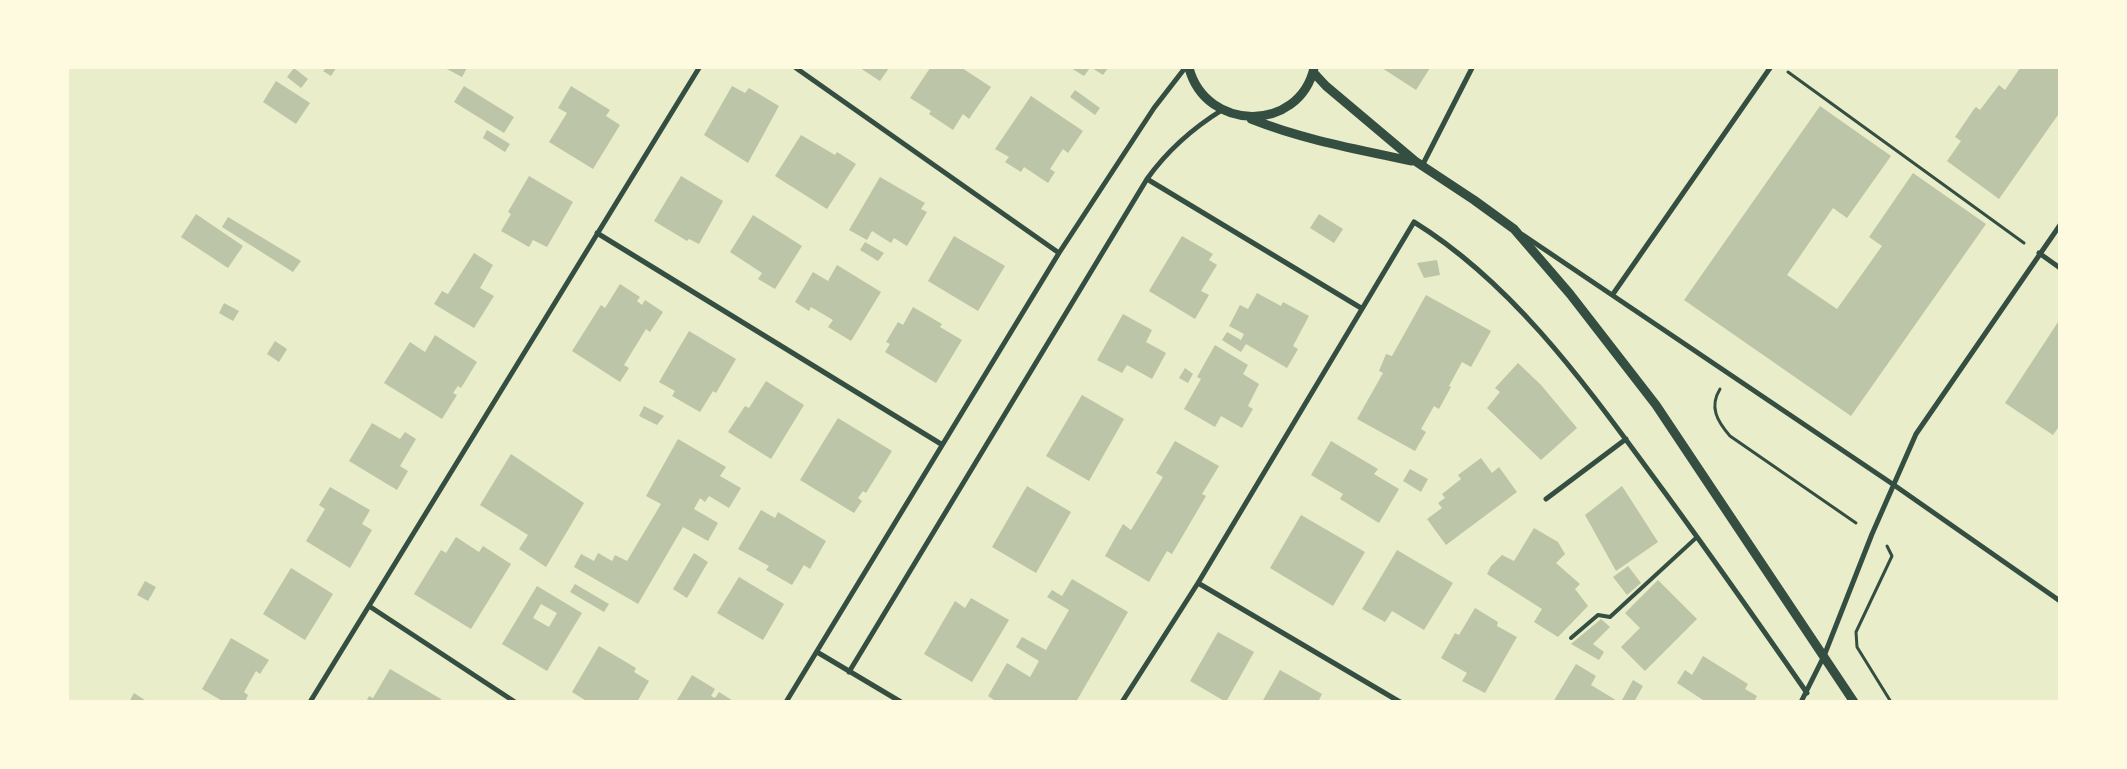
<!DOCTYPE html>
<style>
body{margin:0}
#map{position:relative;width:2127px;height:769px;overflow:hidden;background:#e9edc9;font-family:Lato,sans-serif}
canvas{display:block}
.frame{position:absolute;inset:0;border:69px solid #fefae0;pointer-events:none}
</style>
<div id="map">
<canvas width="2127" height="769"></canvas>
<div class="frame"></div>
</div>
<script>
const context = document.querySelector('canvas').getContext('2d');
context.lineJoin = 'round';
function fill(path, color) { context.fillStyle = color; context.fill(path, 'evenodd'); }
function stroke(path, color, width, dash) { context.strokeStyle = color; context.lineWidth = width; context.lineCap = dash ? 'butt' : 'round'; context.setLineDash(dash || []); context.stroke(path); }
fill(new Path2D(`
 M294 68 308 79 301 88 287 77Z
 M326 68H336L331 76 323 71Z
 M445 68H467L462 77Z
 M860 68H889L880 81Z
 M930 68H962L991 87 969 119 963 114 953 130 929 114 931 111 910 98Z
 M1071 68H1090L1084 76Z
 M1092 68H1108L1103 75Z
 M1382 68H1430L1416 90Z
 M2020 68H2060V112L1999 199 1947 161 1961 141 1955 137 1974 109 1976 107 1980 110 1999 85 2005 90Z
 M276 81 310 103 296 124 263 102Z
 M464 86 514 117 504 133 454 102Z
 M571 86 610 110 606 116 620 125 593 169 549 142 567 113 558 108Z
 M732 86 745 93 749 88 779 106 748 163 704 135Z
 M1075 90 1100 108 1095 115 1070 97Z
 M1031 96 1083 131 1068 153 1063 149 1050 169 1055 172 1048 183 1024 167 1021 172 1005 162 1009 157 995 149Z
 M1820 106 1891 156 1847 218 1833 208 1787 275 1837 309 1882 246 1869 237 1913 173 1986 224 1851 416 1684 300Z
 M487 130 510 144 505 152 483 138Z
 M801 135 835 155 837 152 856 164 827 209 775 176Z
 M529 176 573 202 547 247 533 240 529 247 501 231 511 214 508 212Z
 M681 176 723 201 699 244 689 239 687 241 654 221Z
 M880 177 925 203 921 209 927 212 907 246 894 238 891 243 872 231 867 240 849 230Z
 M196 214 243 246 228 268 181 237Z
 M1319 214 1343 229 1334 243 1310 228Z
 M753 215 802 246 775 289 758 279 762 273 730 252Z
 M228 217 301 261 293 272 222 227Z
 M954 236 1005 266 978 311 928 281Z
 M1182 236 1213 254 1209 260 1217 265 1201 291 1209 295 1195 319 1149 291Z
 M865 242 884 253 878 261 860 250Z
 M474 253 493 265 480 288 494 296 474 328 434 304 442 291 448 294Z
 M1437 260 1440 275 1424 278 1417 263Z
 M837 265 881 292 851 341 828 327 833 320 811 307 809 311 795 302 813 272 828 281Z
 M620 284 640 297 637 301 642 305 645 300 663 312 650 332 646 329 624 365 629 368 620 382 572 351 601 305 605 308Z
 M1257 293 1281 306 1283 302 1309 316 1293 346 1298 349 1287 368 1246 344 1241 352 1222 340 1227 332 1241 340 1244 334 1229 326 1240 305 1248 309Z
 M1426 295 1491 331 1471 367 1462 362 1449 386 1451 387 1439 409 1434 406 1421 429 1426 432 1415 451 1357 419 1383 373 1379 371 1386 354 1392 356Z
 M224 303 239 311 233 321 219 313Z
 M913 307 942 324 940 327 962 340 936 383 885 352 890 344 886 342 898 322 903 325Z
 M1123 314 1152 330 1146 342 1166 353 1152 379 1127 365 1122 373 1097 360Z
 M2060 319V425L2053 435 2005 403Z
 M689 331 736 359 716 393 713 391 700 412 672 396 675 391 659 382Z
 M435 335 477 362 461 388 458 386 453 393 457 395 442 419 384 383 410 342 425 352Z
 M275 341 287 349 279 362 267 354Z
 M1215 345 1248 365 1243 374 1259 384 1248 406 1253 409 1242 428 1221 416 1215 427 1184 409 1201 379 1197 377Z
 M1518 363 1541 385 1577 428 1541 460 1487 408 1500 392 1495 388Z
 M1185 368 1193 374 1188 383 1179 378Z
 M766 381 804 405 771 459 728 432 745 406 749 408Z
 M1082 395 1124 419 1089 481 1046 456Z
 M644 406 664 416 657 425 639 416Z
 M838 418 892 451 866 493 863 491 858 498 862 501 854 513 800 480Z
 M372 423 400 439 405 432 416 439 400 466 408 471 397 490 349 461Z
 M678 439 726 467 720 476 741 488 729 508 709 496 705 502 700 498 694 509 718 523 708 541 683 527 638 604 574 567 581 554 594 561 598 553 612 561 615 555 627 561 661 504 646 496Z
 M1175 441 1219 466 1202 494 1206 496 1172 554 1167 551 1149 582 1105 556 1123 524 1131 530 1163 477 1156 473Z
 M1331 441 1378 469 1374 474 1399 489 1379 523 1340 499 1343 494 1311 475Z
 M511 454 584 503 546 567 519 549 528 535 480 505Z
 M1481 458 1492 473 1499 467 1517 492 1446 545 1427 519 1442 508 1438 503 1445 498 1442 494 1461 479 1458 475Z
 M1410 469 1428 479 1421 492 1403 481Z
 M1027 486 1071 512 1036 573 992 547Z
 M1622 486 1658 542 1616 571 1585 515Z
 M330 487 370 510 362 524 372 530 350 568 306 541 325 509 319 505Z
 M761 510 775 518 778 512 826 541 810 569 804 565 792 585 766 570 769 566 738 549Z
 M1301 515 1365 552 1333 606 1270 568Z
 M1534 528 1558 542 1565 554 1556 563 1580 584 1575 589 1588 606 1558 637 1534 622 1542 609 1487 574 1491 566 1502 555 1514 561Z
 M456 537 479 552 483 546 511 564 471 629 414 594 441 550 446 553Z
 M1397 550 1453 583 1424 630 1392 611 1385 622 1362 609Z
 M694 553 708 562 687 598 673 589Z
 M1628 566 1641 583 1627 595 1613 577Z
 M291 568 333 594 305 640 263 614Z
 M739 577 784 604 763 640 717 613Z
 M1072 579 1128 612 1076 702H997L988 696 1007 663 1030 677 1039 661 1016 647 1022 637 1046 650 1069 610 1047 597 1052 590 1062 596Z
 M1658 580 1697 619 1645 671 1621 647 1640 628 1625 613Z
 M145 581 156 587 148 601 137 595Z
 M575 584 609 604 604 612 570 592Z
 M537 586 582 613 547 671 502 644ZM541 604 557 613 549 627 533 618Z
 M971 598 1009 620 972 682 924 654 955 601 965 608Z
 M1475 608 1498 622 1497 626 1517 637 1485 693 1462 681 1467 673 1441 658 1455 633 1459 635Z
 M1601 619 1610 627 1593 644 1604 652 1599 660 1571 644Z
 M1218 632 1254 652 1226 702 1190 681Z
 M231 638 269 660 260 674 256 671 244 692 248 695 245 702H224L202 689Z
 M599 646 636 668 634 672 649 681 637 702H588L572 692Z
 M1703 656 1748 684 1745 689 1757 696 1754 702H1706L1677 683 1685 670 1692 675Z
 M1576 664 1596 676 1591 685 1619 702H1553Z
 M390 669 441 699 440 702H366L369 696 373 698Z
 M1280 670 1322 694 1318 702H1262Z
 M692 675 715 689 711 696 715 698 719 692 735 702H676Z
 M1633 680 1643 686 1634 702H1624L1622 700Z
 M134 693 148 702H129Z`), '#bcc5a7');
stroke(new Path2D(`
 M1788 72 2024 243
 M1720 389C1709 407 1717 421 1730 436L1856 523
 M1887 546 1892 556 1856 632 1857 647 1891 702`), '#344e41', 3);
stroke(new Path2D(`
 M1571 638 1598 615 1610 617 1697 537`), '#344e41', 4);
stroke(new Path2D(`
 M796 68 1059 253
 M1422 166 1472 68
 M1147 179 1361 308
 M597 233 941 444
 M1523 235 1894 485 2060 601
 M2039 253 2060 268
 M1613 294 1770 68
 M1546 499 1626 439
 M1198 583 1400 702
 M369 606 515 702
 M817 652 901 702
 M849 672 1147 179C1167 151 1193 128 1222 110
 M310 702 699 68
 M786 702 1059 253 1154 108 1185 68
 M1122 702 1198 583 1414 222C1511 282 1582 380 1649 471 1703 544 1755 618 1807 693
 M1801 702 1824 656 1872 534 1916 434 2060 225`), '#344e41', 5);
stroke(new Path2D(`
 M1189 68C1206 132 1299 133 1314 68
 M1313 72 1326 86 1415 161 1474 200 1514 229 1570 294 1656 405 1854 702
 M1251 119C1304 140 1356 149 1412 161`), '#344e41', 9);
</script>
